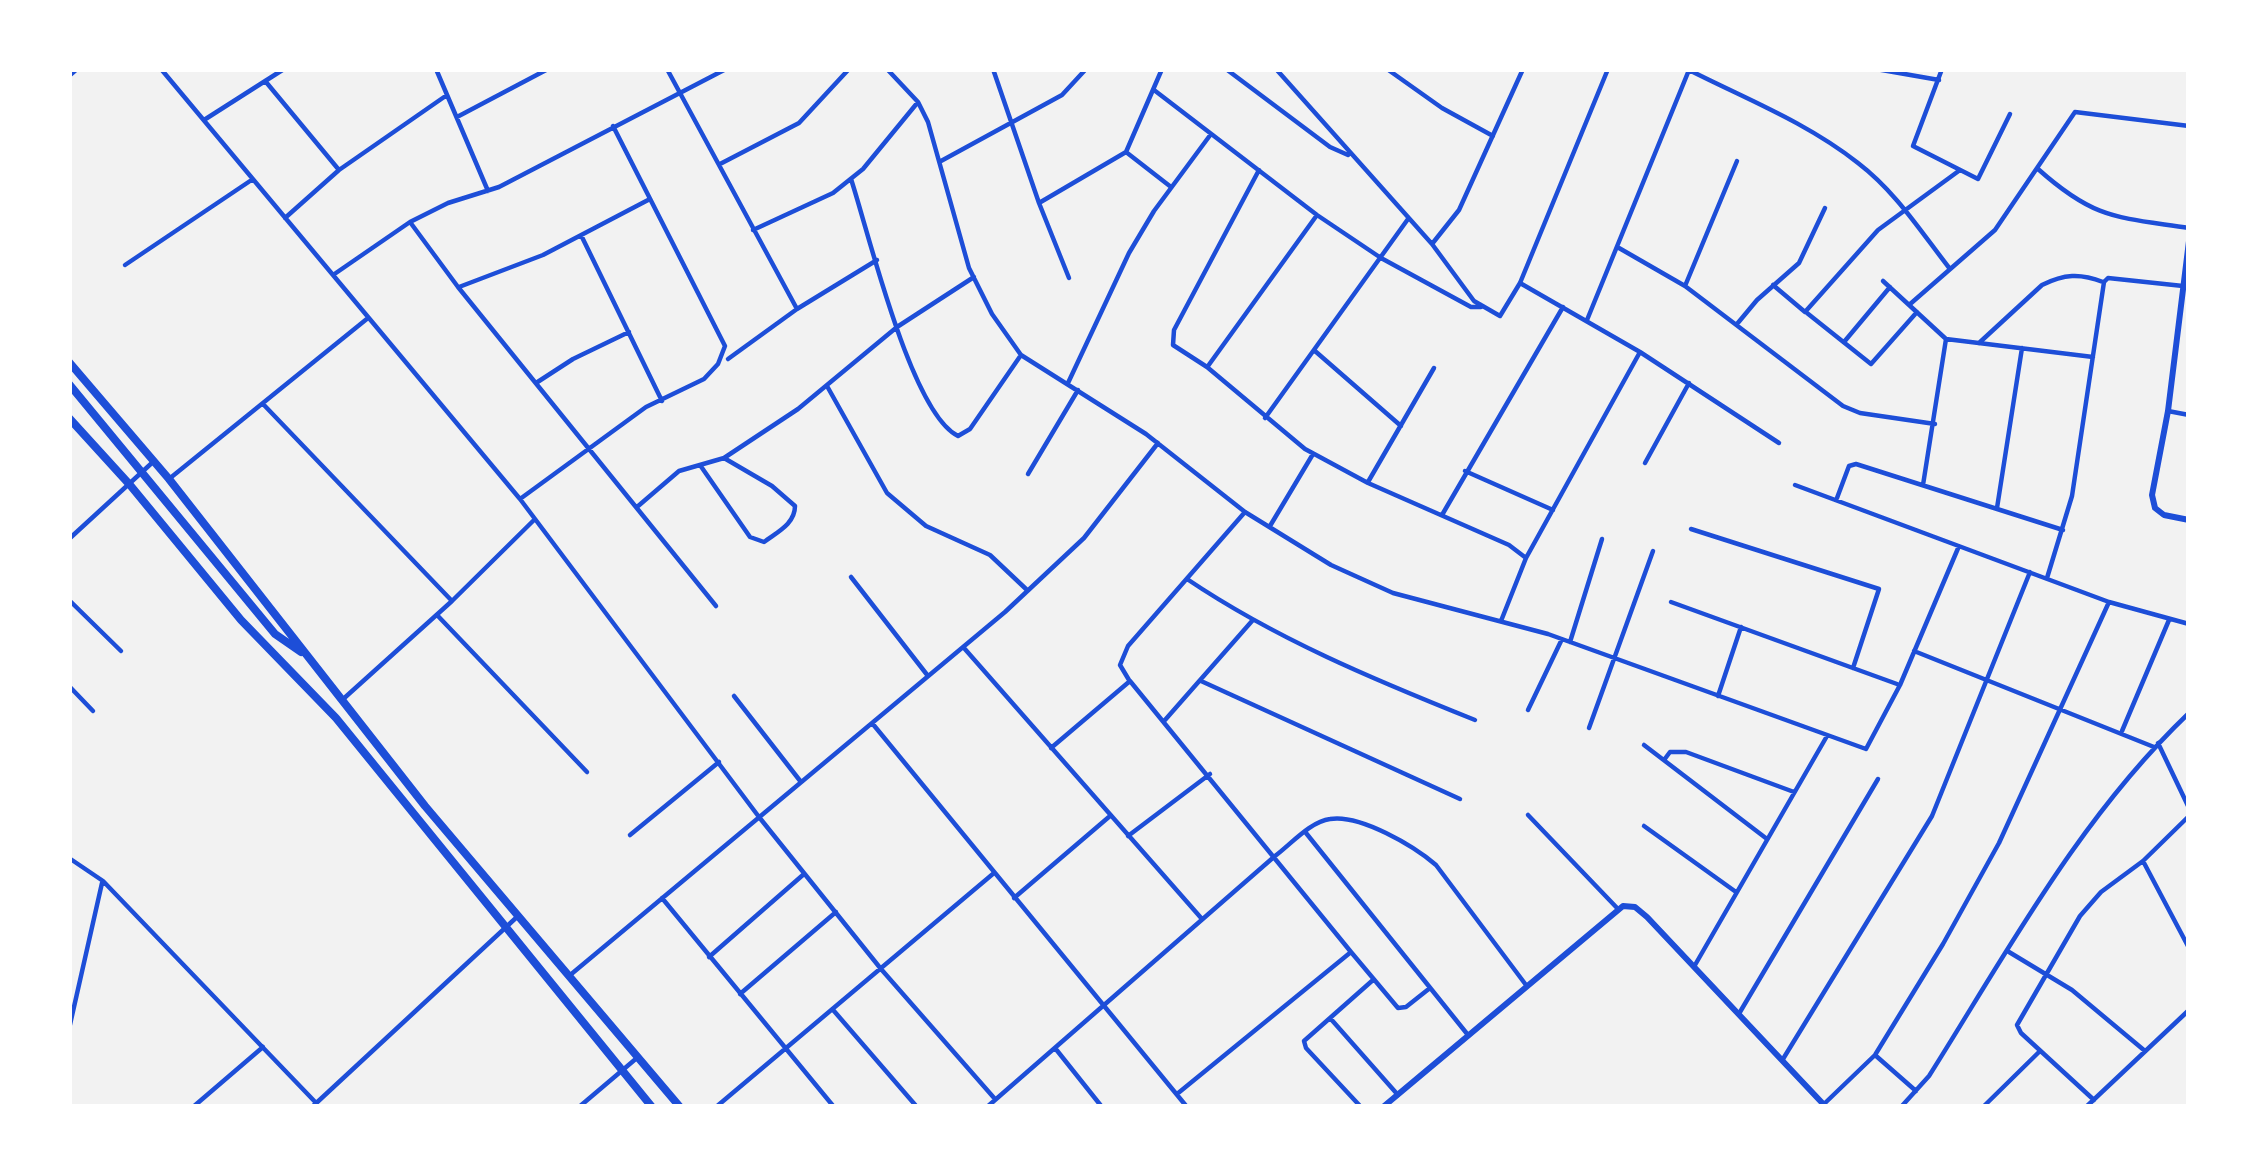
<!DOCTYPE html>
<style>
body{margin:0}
#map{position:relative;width:2258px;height:1176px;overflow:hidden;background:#f2f2f2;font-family:"Noto Sans",sans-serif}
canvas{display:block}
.frame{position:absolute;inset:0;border:72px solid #fff;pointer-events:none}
</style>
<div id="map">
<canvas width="2258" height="1176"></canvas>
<div class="frame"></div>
</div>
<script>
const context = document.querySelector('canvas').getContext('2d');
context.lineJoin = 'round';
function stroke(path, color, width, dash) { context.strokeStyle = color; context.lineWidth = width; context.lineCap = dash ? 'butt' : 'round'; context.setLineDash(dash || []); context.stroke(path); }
stroke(new Path2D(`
 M161 69 520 499 759 817 881 969 995 1099
 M436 69 488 191
 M667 69 797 309
 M887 69 918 102 928 122 969 268 992 314 1021 355 1146 434 1245 512 1331 565 1393 593 1548 634 1866 749 1900 685 1959 546
 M993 69 1039 203 1069 278
 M1226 69 1330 147 1348 155
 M1276 69 1432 244 1474 301 1500 316 1520 283 1608 69
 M1387 69 1442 108 1493 136
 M1687 69C1746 99 1806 122 1858 163 1896 192 1921 232 1950 269
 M1876 69 1939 80
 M1942 69 1913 146 1978 179 2010 114
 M69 76 77 69
 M266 82 339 170
 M1154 90 1317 215 1381 258 1471 307H1481
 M457 117 548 69
 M204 120 284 69
 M1126 152 1171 187
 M941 161 1062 95 1086 69
 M720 164 799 123 849 69
 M2038 169C2095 220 2117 217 2189 228
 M1259 170 1174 330 1173 345 1207 367 1305 449 1368 483 1509 545 1526 558
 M851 179C869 234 911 413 958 436L970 429 1021 355
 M1039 203 1126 152 1162 69
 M285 218 339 170 447 95
 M410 222 458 287 716 606
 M753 230 833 193 863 169 918 102
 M581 235 662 401
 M1432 244 1459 210 1523 69
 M1619 248 1685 286 1843 406 1860 413 1935 424
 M125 265 253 179
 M333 275 410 222 448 203 499 187 726 69
 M1883 281 1946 339 2093 357
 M1520 283 1640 352 1779 443
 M1773 285 1805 312 1878 230 1960 170
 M1685 286 1737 161
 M459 287 543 255 650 199
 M1909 305 1995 230 2075 112 2189 126
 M1807 313 1871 364 1917 312
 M1587 320 1689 70
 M1737 324 1757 300 1799 263 1825 208
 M1844 342 1890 287
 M1979 343 2042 285C2064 274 2080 273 2103 282
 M1315 351 1401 426
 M728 359 797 309 877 260
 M1208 366 1317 215
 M536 383 573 359 629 332
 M1068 383 1129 253 1154 211 1211 134
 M827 386 887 493 926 526 990 555 1026 589
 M263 404 452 601
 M2168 411 2189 415
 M1265 418 1408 219
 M1645 463 1689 383
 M700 465 750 537 764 542C777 532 795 524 795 506L772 486 724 458
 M1465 471 1553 510
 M1028 474 1078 390
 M169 479 368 318
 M1368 482 1434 368
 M1795 485 2109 602 2189 624
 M1923 485 1946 339
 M1837 498 1849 466 1856 464 2063 530
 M520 499 646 407 704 379 718 364 725 346 613 126
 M637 507 679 471 724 458 798 409 897 327 974 277
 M1997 508 2022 348
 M1442 515 1563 307
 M1270 526 1313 454
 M1691 529 1879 589 1853 668
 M69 539 154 461
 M851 577 928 676
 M2047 578 2072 496 2104 282 2108 278 2183 286
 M1187 579C1276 639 1375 680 1475 720
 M69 600 121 651
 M1671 602 1897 684
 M437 615 587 772
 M1501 621 1526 558 1640 352
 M1570 642 1602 539
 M964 648 1202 919
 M1914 651 2154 747
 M1129 680 1120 665 1128 646 1245 512
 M1201 681 1460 799
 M69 686 93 711
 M734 696 801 782
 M1718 696 1741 627
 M341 701 452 601 534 520
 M1528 710 1562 639
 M1165 720 1252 621
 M872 723 1187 1107
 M1589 728 1653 551
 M2122 731 2169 620
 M2158 743 2189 808
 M1644 745 1767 839
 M1051 748 1130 681 1351 952 1177 1094
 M1664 760 1670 752H1686L1794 792
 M1528 815 1618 909
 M1644 826 1736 892
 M1306 833 1468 1035
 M630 835 719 762
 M1128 836 1210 774
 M69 858 103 881 320 1107
 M2143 861 2189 948
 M662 898 834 1107
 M1014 898 1110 816
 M1351 952 1398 1008 1406 1007 1430 988
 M2009 952 2072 990 2145 1051
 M709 957 804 874
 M1695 965 1827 736
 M569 976 1005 612 1084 538 1158 443
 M740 994 836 912
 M834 1011 917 1107
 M1740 1012 1878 779
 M1330 1018 1398 1095
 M69 1029 102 883
 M1055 1048 1102 1107
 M1875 1055 1916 1091
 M1783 1059 1932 816 2030 572
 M2094 1100 2021 1033 2017 1025 2080 916 2101 892 2143 861 2189 816
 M1824 1104 1875 1055 1943 944 1999 843 2109 602
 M193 1107 263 1047
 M312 1107 518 916
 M579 1107 638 1057
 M716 1107 994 873
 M987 1107 1275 856C1290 845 1311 821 1330 819 1360 814 1414 846 1436 865L1526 985
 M1361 1107 1306 1048 1304 1041 1373 980
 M1901 1107 1929 1076C2009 949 2080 817 2189 713
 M1983 1107 2039 1052
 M2086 1107 2189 1010`), '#1d4ed8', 4.5);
stroke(new Path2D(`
 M2189 241 2168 411 2152 495 2155 508 2164 515 2189 520
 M1383 1107 1623 906 1635 907 1647 917 1826 1107`), '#1d4ed8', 6);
stroke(new Path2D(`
 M69 362 169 479 425 806 680 1107
 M69 384 275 634 301 652
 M69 418 130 485 241 620 336 718 652 1107`), '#1d4ed8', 8);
</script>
